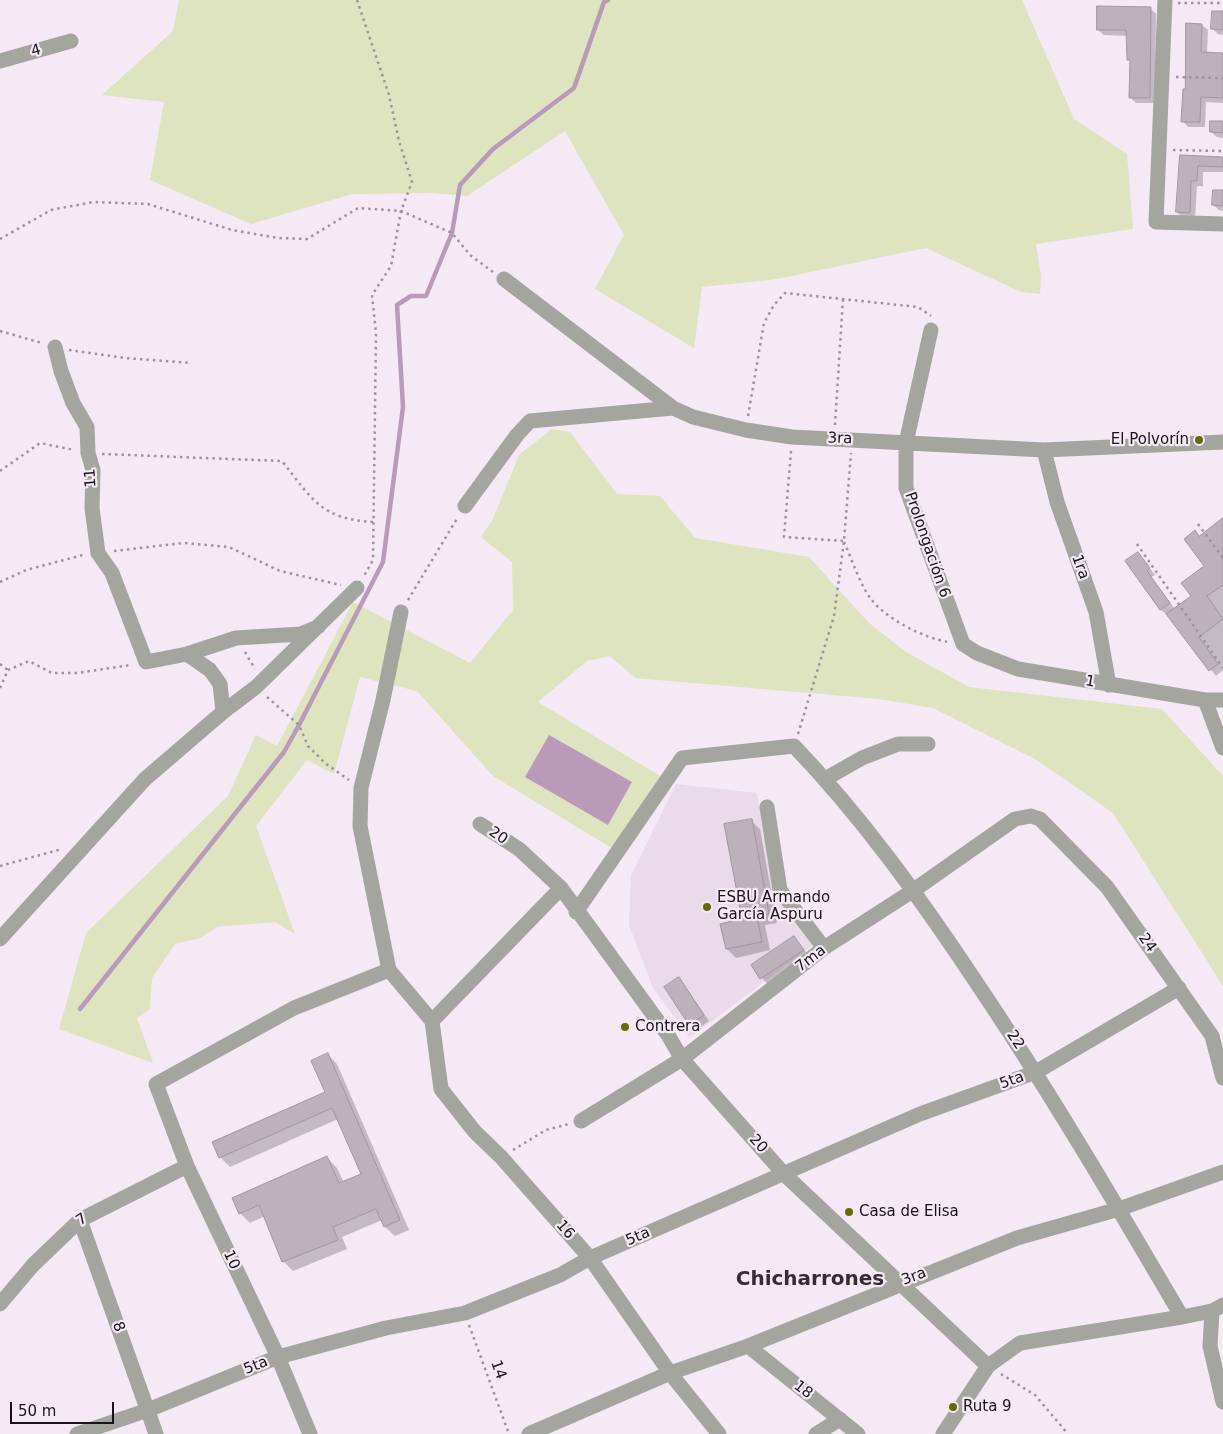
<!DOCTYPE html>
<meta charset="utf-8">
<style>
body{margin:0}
#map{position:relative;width:1223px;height:1434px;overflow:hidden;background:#f4e9f4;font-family:"DejaVu Sans",sans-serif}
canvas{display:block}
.scale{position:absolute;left:10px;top:1402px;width:104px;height:22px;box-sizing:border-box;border:2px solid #181418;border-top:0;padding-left:6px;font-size:15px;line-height:18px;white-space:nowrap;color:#181418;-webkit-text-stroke:4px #f4e9f4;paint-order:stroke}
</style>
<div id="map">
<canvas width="1223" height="1434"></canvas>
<div class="scale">50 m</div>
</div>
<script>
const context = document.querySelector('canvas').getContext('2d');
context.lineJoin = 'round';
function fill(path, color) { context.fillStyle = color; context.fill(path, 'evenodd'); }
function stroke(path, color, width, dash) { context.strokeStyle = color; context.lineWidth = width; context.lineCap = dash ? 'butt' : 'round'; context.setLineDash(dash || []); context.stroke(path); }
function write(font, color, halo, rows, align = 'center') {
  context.font = font + ' "DejaVu Sans",sans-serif'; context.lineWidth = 4.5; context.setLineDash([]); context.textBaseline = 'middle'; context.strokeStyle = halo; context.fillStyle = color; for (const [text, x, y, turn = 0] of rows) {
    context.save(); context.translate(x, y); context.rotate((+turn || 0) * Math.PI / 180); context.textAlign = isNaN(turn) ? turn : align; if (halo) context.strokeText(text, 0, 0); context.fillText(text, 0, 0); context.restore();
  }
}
fill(new Path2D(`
 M676 784 757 793 775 893 813 945 690 1038 653 988 629 925 631 875Z`), '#ebdaea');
fill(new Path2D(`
 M179 0H1022L1074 119 1127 154 1133 229 1036 244 1041 276 1040 294 1021 292 926 248 777 279 702 287 694 348 595 289 624 235 565 131 467 196 432 193 352 194 251 224 150 180 164 102 102 95 173 31Z
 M552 429 570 432 617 494 660 496 695 538 809 557 869 623 906 652 969 687 1162 709 1223 776V986L1113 813 1037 760 933 708 879 699 635 678 610 656 587 661 538 702 660 776 615 850 493 776 417 691 360 677 334 774 307 760 256 826 295 934 275 922 217 927 200 938 175 944 152 978 150 1009 137 1018 153 1063 59 1029 86 933 228 796 256 735 277 746 353 602 470 663 513 610 512 562 481 537 493 519 519 455Z`), '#dee3c0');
fill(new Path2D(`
 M549 735 632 782 608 825 525 777Z`), '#ba9ab9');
fill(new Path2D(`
 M1150 8 1156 14 1155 103H1136L1130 97 1131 62 1128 59V36L1104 35 1098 30Z
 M1223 12V35L1218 34 1213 29Z
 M1202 25 1208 30 1207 53H1223V103L1206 102 1205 127H1188L1183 121 1187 90Z
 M1223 122V138L1217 137 1211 132Z
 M1181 156 1223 158V172H1203V186H1197L1195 218H1183L1177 212Z
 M1223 191V211L1219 210 1213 205Z
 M1223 520V670L1216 676 1168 614 1167 615 1161 610 1127 561 1143 559 1155 575 1151 577 1175 609 1192 596 1206 567 1195 532 1200 537Z
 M751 821 760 829 777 923 765 925 770 950 736 958 727 949 743 920Z
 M794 938 812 959 770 987 752 966Z
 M679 978 709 1021 696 1030 690 1024Z
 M328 1055 337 1064 409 1230 395 1236 385 1227 382 1220 342 1237 347 1249 293 1271 283 1261 265 1216 250 1223 240 1213 327 1158 337 1168 344 1183 362 1175 338 1119 230 1167 220 1157 327 1093Z`), '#0003');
stroke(new Path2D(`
 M80 1009 284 752 299 725 383 562 403 407 397 305 411 296H426L452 233 460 185 493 149 574 88 604 2 608 0`), '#ba9ab9', 4.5);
const building = new Path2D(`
 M1097 6 1151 7 1150 98H1129L1130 60H1127L1126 30H1097Z
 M1212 11H1223V30L1211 29Z
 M1186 23 1202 24 1201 52 1223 53V98L1201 97 1200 122H1181L1183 89H1185Z
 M1210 121H1223V133L1210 132Z
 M1180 155 1223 157V167L1198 166 1197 181H1191L1190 213 1176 212Z
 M1213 190H1223V206L1212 205Z
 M1223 518V585L1207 596 1223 619 1199 637 1218 664 1209 671 1166 614 1191 596 1181 583 1204 566 1184 539 1195 530 1199 536Z
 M1138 552 1150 568 1147 571 1170 603 1160 610 1125 561Z
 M752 819 769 914 757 916 762 942 726 949 720 924 742 919 724 824Z
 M794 936 804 950 760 979 751 965Z
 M679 977 704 1015 689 1025 664 987Z
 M328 1053 400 1220 384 1227 376 1209 333 1227 338 1240 282 1262 259 1205 239 1214 232 1198 327 1156 339 1183 361 1174 332 1108 219 1158 212 1142 325 1092 311 1061Z`);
fill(building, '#bdb2bc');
stroke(building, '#a096a0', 1);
stroke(new Path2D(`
 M357 0 389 95 399 141 412 182 401 211 391 266 372 295 376 333 373 560 364 576
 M1178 3H1223
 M1176 77 1223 78
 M1173 150 1223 151
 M0 239 51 210 93 202 148 204 232 230 278 238 307 239 358 208 401 211 452 233 470 255 493 272
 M0 331 42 343
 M69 350 125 358 191 363
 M748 416 764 323 774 305 785 293 918 307 931 316
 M835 425 843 299
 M791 451 784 537 844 541
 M102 454 282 461C312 499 321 519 373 522
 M0 471 40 443 74 450
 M1198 524 1223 558
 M844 542C852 559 860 585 871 599 886 619 924 638 948 642
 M1137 544 1223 668
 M114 551 184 543 229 547 280 571 341 585
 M0 582 26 570 83 555
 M408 600 458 517
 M245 652 255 669
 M0 664 8 670
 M0 688 8 670 29 661 52 673H77L131 665
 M267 697 299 725 308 746 325 763 349 780
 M798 734 834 616 844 541 851 453
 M0 866 62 849
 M513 1150 546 1130 569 1124
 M469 1325 509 1434
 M1001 1374 1035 1395 1068 1434`), '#9c949c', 2.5, [2.5, 4]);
stroke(new Path2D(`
 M1165 0 1156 222 1223 224
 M0 61 71 41
 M504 279 673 408 693 417 746 430 792 437 1044 450 1223 442
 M931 330 906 443V488L963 644 977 653 1018 669 1205 700H1223
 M55 347 61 371 73 403 87 427 88 453 93 470 92 508 98 553 112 573 146 662 187 654 236 638 301 634 318 627
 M1044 450 1057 502 1096 612 1109 685
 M465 506 517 435 530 421 673 408
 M401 612 383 700 361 788 360 826 389 970 432 1021
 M1205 700 1223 748
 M223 712 256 687 357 588
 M825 779 862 758 898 744H928
 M767 807 780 890 824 948
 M480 824 519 849 561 888 668 1035 682 1059 784 1174 988 1366
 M576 912 682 758 794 746C861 816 918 895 972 976 1047 1087 1114 1201 1182 1317
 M0 939 145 779 223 712 220 684 210 670 187 654
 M432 1021 441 1089 475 1132 501 1157 590 1258 670 1373 719 1434
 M432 1021 561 888
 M581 1121 682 1059 824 948 914 890 1015 819 1031 816 1040 819 1107 887 1212 1036 1223 1078
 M80 1220 156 1434
 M0 1304 33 1265 80 1220 187 1166
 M1212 1311 1210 1346 1223 1402
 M748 1346 858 1434
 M77 1434 148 1410 278 1357 386 1328 465 1313 560 1275 590 1258 920 1114 1036 1072 1179 988
 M310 1434 278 1357 187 1166 156 1084 294 1008 389 970
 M529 1434 670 1373 748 1346 1017 1238 1119 1209 1223 1172
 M816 1434 840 1419
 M943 1434 988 1366 1020 1343 1182 1317 1212 1311 1223 1305`), '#a4a59f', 15);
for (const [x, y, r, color] of [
 [1199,440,5,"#64690a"],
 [707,907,5,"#64690a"],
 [625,1027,5,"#64690a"],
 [849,1212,5,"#64690a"],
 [953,1407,5,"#64690a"]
]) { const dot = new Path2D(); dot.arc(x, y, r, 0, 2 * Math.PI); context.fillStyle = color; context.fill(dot); stroke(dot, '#f4e9f4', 2); }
write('15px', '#181418', '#f4e9f4', [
 ["4",36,51,-15],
 ["3ra",840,439,2],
 ["11",91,478,-94],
 ["Prolongación 6",927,545,71],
 ["1ra",1080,567,70],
 ["1",1090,682,10],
 ["20",498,836,34],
 ["24",1147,943,55],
 ["7ma",811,959,-37],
 ["22",1015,1040,56],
 ["5ta",1012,1081,-20],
 ["20",758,1144,48],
 ["7",82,1220,-34],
 ["16",565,1230,49],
 ["5ta",638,1237,-23],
 ["10",231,1260,65],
 ["3ra",914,1277,-21],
 ["8",118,1327,70],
 ["5ta",256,1366,-22],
 ["14",498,1370,70],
 ["18",803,1390,38]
]);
write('15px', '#181418', '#f4e9f4', [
 ["El Polvorín",1189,440,"right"],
 ["ESBU Armando",717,898],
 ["García Aspuru",717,915],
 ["Contrera",635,1027],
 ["Casa de Elisa",859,1212],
 ["Ruta 9",963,1407]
], 'left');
write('bold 20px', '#352c34', '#f4e9f4', [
 ["Chicharrones",810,1280]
]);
</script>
